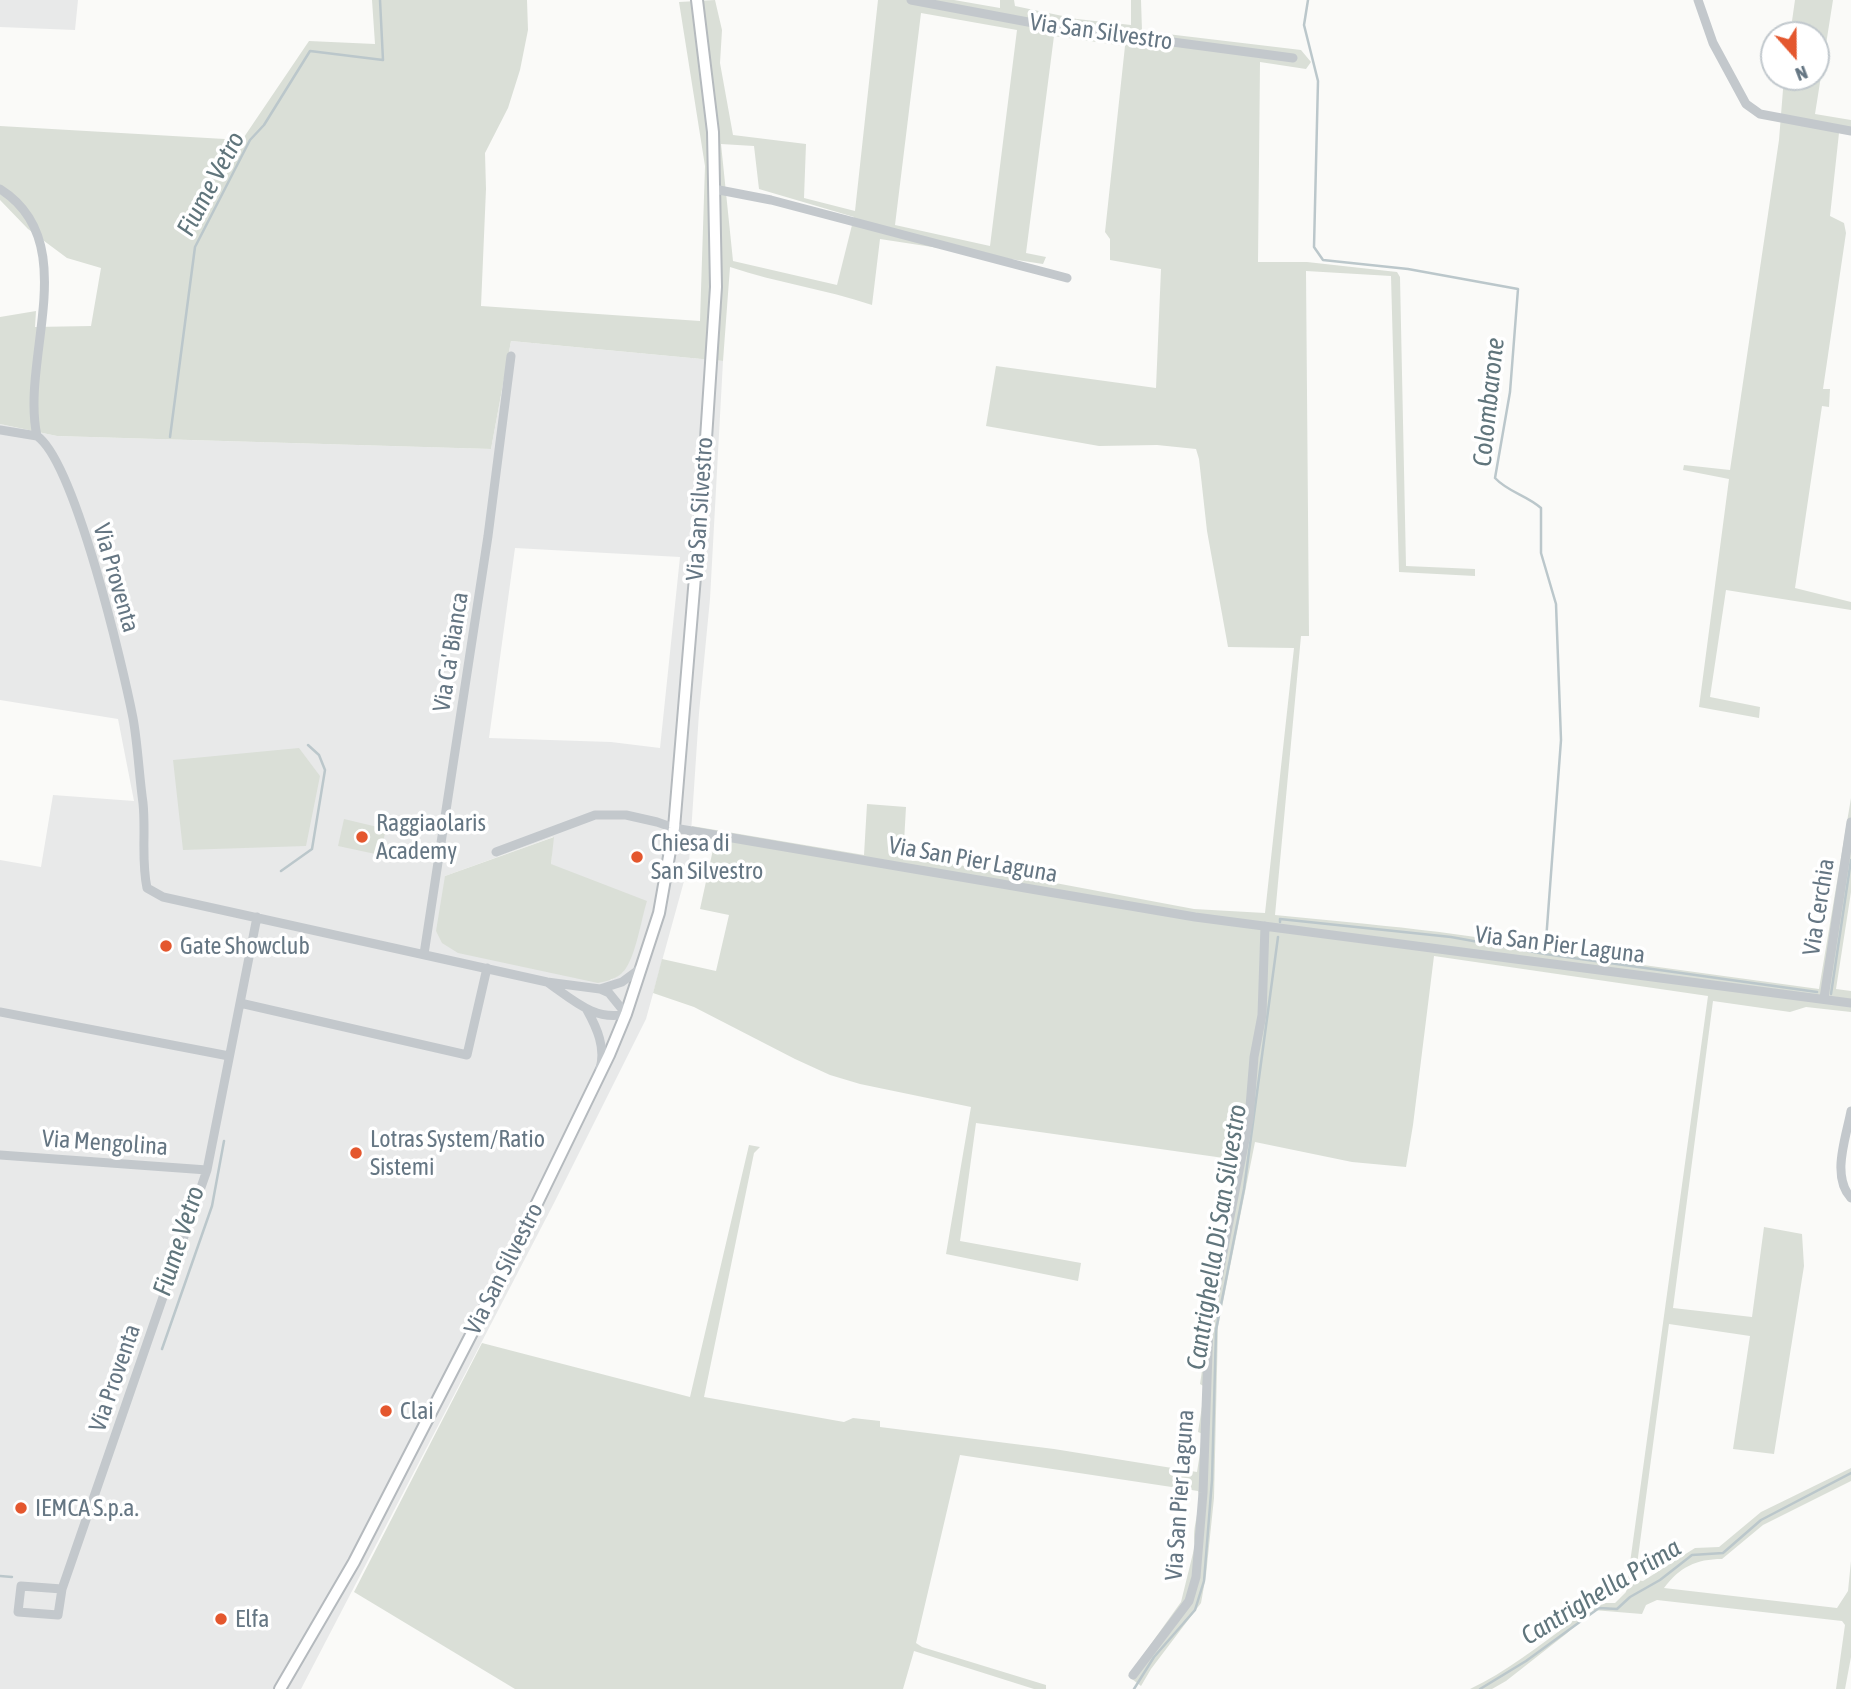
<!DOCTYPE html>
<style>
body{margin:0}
#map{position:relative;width:1851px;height:1689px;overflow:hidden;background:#fafaf8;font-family:"Asap Condensed",sans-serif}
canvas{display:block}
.north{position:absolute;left:1760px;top:21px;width:70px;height:70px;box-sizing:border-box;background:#fff;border:2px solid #c1c8cd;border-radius:50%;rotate:159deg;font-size:19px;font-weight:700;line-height:28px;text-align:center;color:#657683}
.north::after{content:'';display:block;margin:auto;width:24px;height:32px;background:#e4572e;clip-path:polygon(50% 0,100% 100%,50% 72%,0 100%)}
</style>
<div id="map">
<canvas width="1851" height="1689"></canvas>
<div class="north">N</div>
</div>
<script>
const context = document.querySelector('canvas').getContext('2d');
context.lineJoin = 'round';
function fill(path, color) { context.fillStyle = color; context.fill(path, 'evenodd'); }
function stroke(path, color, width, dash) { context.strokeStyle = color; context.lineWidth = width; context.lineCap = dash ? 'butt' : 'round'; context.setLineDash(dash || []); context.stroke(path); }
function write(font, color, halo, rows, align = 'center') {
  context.font = font + ' "Asap Condensed",sans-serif'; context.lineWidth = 7; context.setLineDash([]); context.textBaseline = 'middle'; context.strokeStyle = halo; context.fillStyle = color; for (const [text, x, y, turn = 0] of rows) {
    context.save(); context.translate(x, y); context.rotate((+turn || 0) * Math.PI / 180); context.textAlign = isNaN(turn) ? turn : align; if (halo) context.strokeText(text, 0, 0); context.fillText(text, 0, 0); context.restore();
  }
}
fill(new Path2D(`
 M0 0H78L75 30 0 27Z
 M511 341 723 361 710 599 699 713 689 863 646 1019 554 1203 301 1689H0V860L41 867 53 795 134 801 118 719 0 700V424L57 436 491 449ZM515 548 680 557 660 748 611 742 489 738ZM553 837 551 864 630 959 623 972 611 980 445 876Z`), '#e8e9e9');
fill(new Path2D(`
 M372 0H527L528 30 520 70 508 108 485 153 486 189 481 306 700 321 705 166 679 2 715 0 722 30 720 63 733 135 806 144 804 198 855 211 878 0H954L1000 8V0H1014L1015 6 1077 19 1131 25V0H1141L1142 31 1301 50 1311 62 1306 69 1260 62 1258 262H1307L1397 272 1400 277 1406 566 1475 569V576L1399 572 1391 276 1306 271 1309 636H1301L1275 915C1370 925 1469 931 1563 954L1819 989 1851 798V892L1836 989 1851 991V1012L1806 1007 1790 1012 1713 1001 1673 1308 1752 1317 1764 1227 1802 1234 1804 1266 1774 1454 1733 1449 1750 1336 1669 1324 1635 1580 1643 1581 1695 1548 1719 1547 1761 1512 1851 1468V1481L1763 1525 1722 1559C1696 1559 1680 1567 1664 1588L1837 1608 1848 1591 1851 1561V1657L1845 1689H1836L1845 1625 1842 1621 1657 1600 1646 1605 1642 1614 1593 1610 1566 1634 1506 1681 1492 1689H1470C1506 1672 1537 1647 1569 1624 1576 1619 1582 1609 1589 1606 1596 1602 1607 1603 1615 1603L1626 1592 1708 996 1434 956 1413 1125 1406 1167 1352 1162 1255 1142 1218 1327 1214 1498 1206 1575 1201 1603 1151 1669 1141 1686 1128 1676 1181 1602 1195 1545C1191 1526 1202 1509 1198 1491L960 1455 916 1643 922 1647 1046 1685V1689H1034L914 1651 903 1689H515L354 1592 482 1343 690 1397 749 1145 760 1147 754 1153 704 1397 844 1422 853 1418 880 1421V1427L1054 1449 1197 1472 1203 1434 1198 1432 1205 1387 1200 1384 1206 1344 1201 1343 1210 1285H1215L1227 1209 1231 1208 1238 1160 976 1123 960 1241 1081 1263 1078 1281 946 1254 971 1107 860 1084 830 1075 795 1059 694 1007 653 993 662 959 716 971 729 915 700 909 714 845 691 841 692 826 864 855 867 804 906 807 903 860 954 864 1194 909 1265 913 1294 648 1228 647 1207 531 1199 459 1196 449 1157 445 1099 446 986 426 996 366 1156 388 1161 269 1110 260V239L1105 232 1125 46 1054 36 1026 253 1046 257 1043 264 880 239 872 305C825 289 777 283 730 267L723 361 511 341 491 449 57 436 0 424V317L36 311 35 327 91 326 101 268 67 258 28 229 0 200V126L242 140 309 41 375 44ZM921 13 1017 30 990 246 895 225ZM721 144 754 146 759 189 854 217 837 285 733 261Z
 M1795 0H1833L1815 114 1851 120V134L1839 133 1830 216 1844 223 1846 233 1823 389H1830L1829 407 1822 406 1795 588 1851 602V610L1726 590 1710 697 1760 707 1759 718 1699 707 1729 479 1683 470 1684 465 1730 470 1779 140 1784 77H1816V35H1790Z
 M299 748 320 776 306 846 183 850 173 760Z
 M344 819 386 829 380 855 338 846Z
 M554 837 551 864 647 901C641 920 636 956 624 971 617 979 607 981 598 983L458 953 442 943 436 931 445 876Z`), '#dadfd7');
stroke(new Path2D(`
 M1308 0 1304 25 1318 81 1314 247 1323 260 1408 269 1518 289 1510 392 1495 478C1508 492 1526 495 1541 508V553L1556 604 1561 740 1545 954
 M170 437 195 247 250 140 264 125 310 51 383 60 380 0
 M281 871 312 849 325 770 319 755 308 745
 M1280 922V919L1451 937 1545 954 1817 992
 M1831 994 1851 860
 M162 1349 212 1206 224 1141
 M0 1576 12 1577
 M1134 1689 1154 1657 1195 1610 1204 1581 1212 1480 1216 1330 1244 1189 1278 937
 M1480 1689 1526 1661 1599 1608 1617 1609 1630 1597 1660 1580 1692 1555 1723 1553 1761 1520 1851 1473`), '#bbc7cb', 2.5);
const major = new Path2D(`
 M280 1689 354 1562 509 1261 609 1055 626 1014 659 913 674 828 704 469 716 287 713 132 697 0`);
stroke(major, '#b5babe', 14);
stroke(new Path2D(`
 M911 0 1044 25 1293 58
 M1698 0 1713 43 1746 104 1760 114 1851 131
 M0 189C84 242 20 358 37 436 75 462 123 667 133 718 138 746 139 775 143 803 146 832 141 860 147 888L163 897 547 982 600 989 609 993 626 1014C595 1022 572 999 547 982
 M714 189 771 200 1067 278
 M0 430 37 436
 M496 852 595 815H626L657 822 674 828 1195 917 1851 1003
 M424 954 488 536 511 356
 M600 989 622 982 641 968
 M1824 998 1851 822
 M240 1003 467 1055 487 968
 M587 1010C597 1028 606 1048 600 1069
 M0 1012 229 1056
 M1851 1111C1846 1138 1831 1176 1851 1198
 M0 1155 207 1170
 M62 1589 58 1615 18 1612 21 1586 62 1589 207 1170 257 917
 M1133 1675 1189 1601 1196 1577 1203 1493 1209 1325 1249 1119 1254 1057 1262 1015 1265 926`), '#c3c8cc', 9);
stroke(major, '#fff', 10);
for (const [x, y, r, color] of [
 [362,837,7,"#e4572e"],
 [637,857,7,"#e4572e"],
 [166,946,7,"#e4572e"],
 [356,1153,7,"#e4572e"],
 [386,1411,7,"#e4572e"],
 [21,1508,7,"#e4572e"],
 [221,1619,7,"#e4572e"]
]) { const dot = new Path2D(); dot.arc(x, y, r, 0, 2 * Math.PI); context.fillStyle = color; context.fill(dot); stroke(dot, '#fff', 2.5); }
write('24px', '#657683', '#fff', [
 ["Via San Silvestro",1101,32,8],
 ["Via San Silvestro",700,509,-86],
 ["Via Proventa",116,578,74],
 ["Via Ca' Bianca",451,652,-81],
 ["Via San Pier Laguna",973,860,10],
 ["Via Cerchia",1819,907,-81],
 ["Via San Pier Laguna",1560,945,7],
 ["Via Mengolina",105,1143,4],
 ["Via San Silvestro",504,1269,-63],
 ["Via Proventa",115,1378,-71],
 ["Via San Pier Laguna",1180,1495,-86]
]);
write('24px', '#657683', '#fff', [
 ["Raggiaolaris",376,823],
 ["Academy",376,851],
 ["Chiesa di",651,843],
 ["San Silvestro",651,871],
 ["Gate Showclub",180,946],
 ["Lotras System/Ratio",370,1139],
 ["Sistemi",370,1167],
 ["Clai",400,1411],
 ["IEMCA S.p.a.",35,1508],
 ["Elfa",235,1619]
], 'left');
write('italic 26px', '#60757c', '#fff', [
 ["Fiume Vetro",211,184,-62],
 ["Colombarone",1489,402,-84],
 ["Cantrighella Di San Silvestro",1217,1237,-81],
 ["Fiume Vetro",179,1241,-72],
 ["Cantrighella Prima",1601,1592,-31]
]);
</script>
